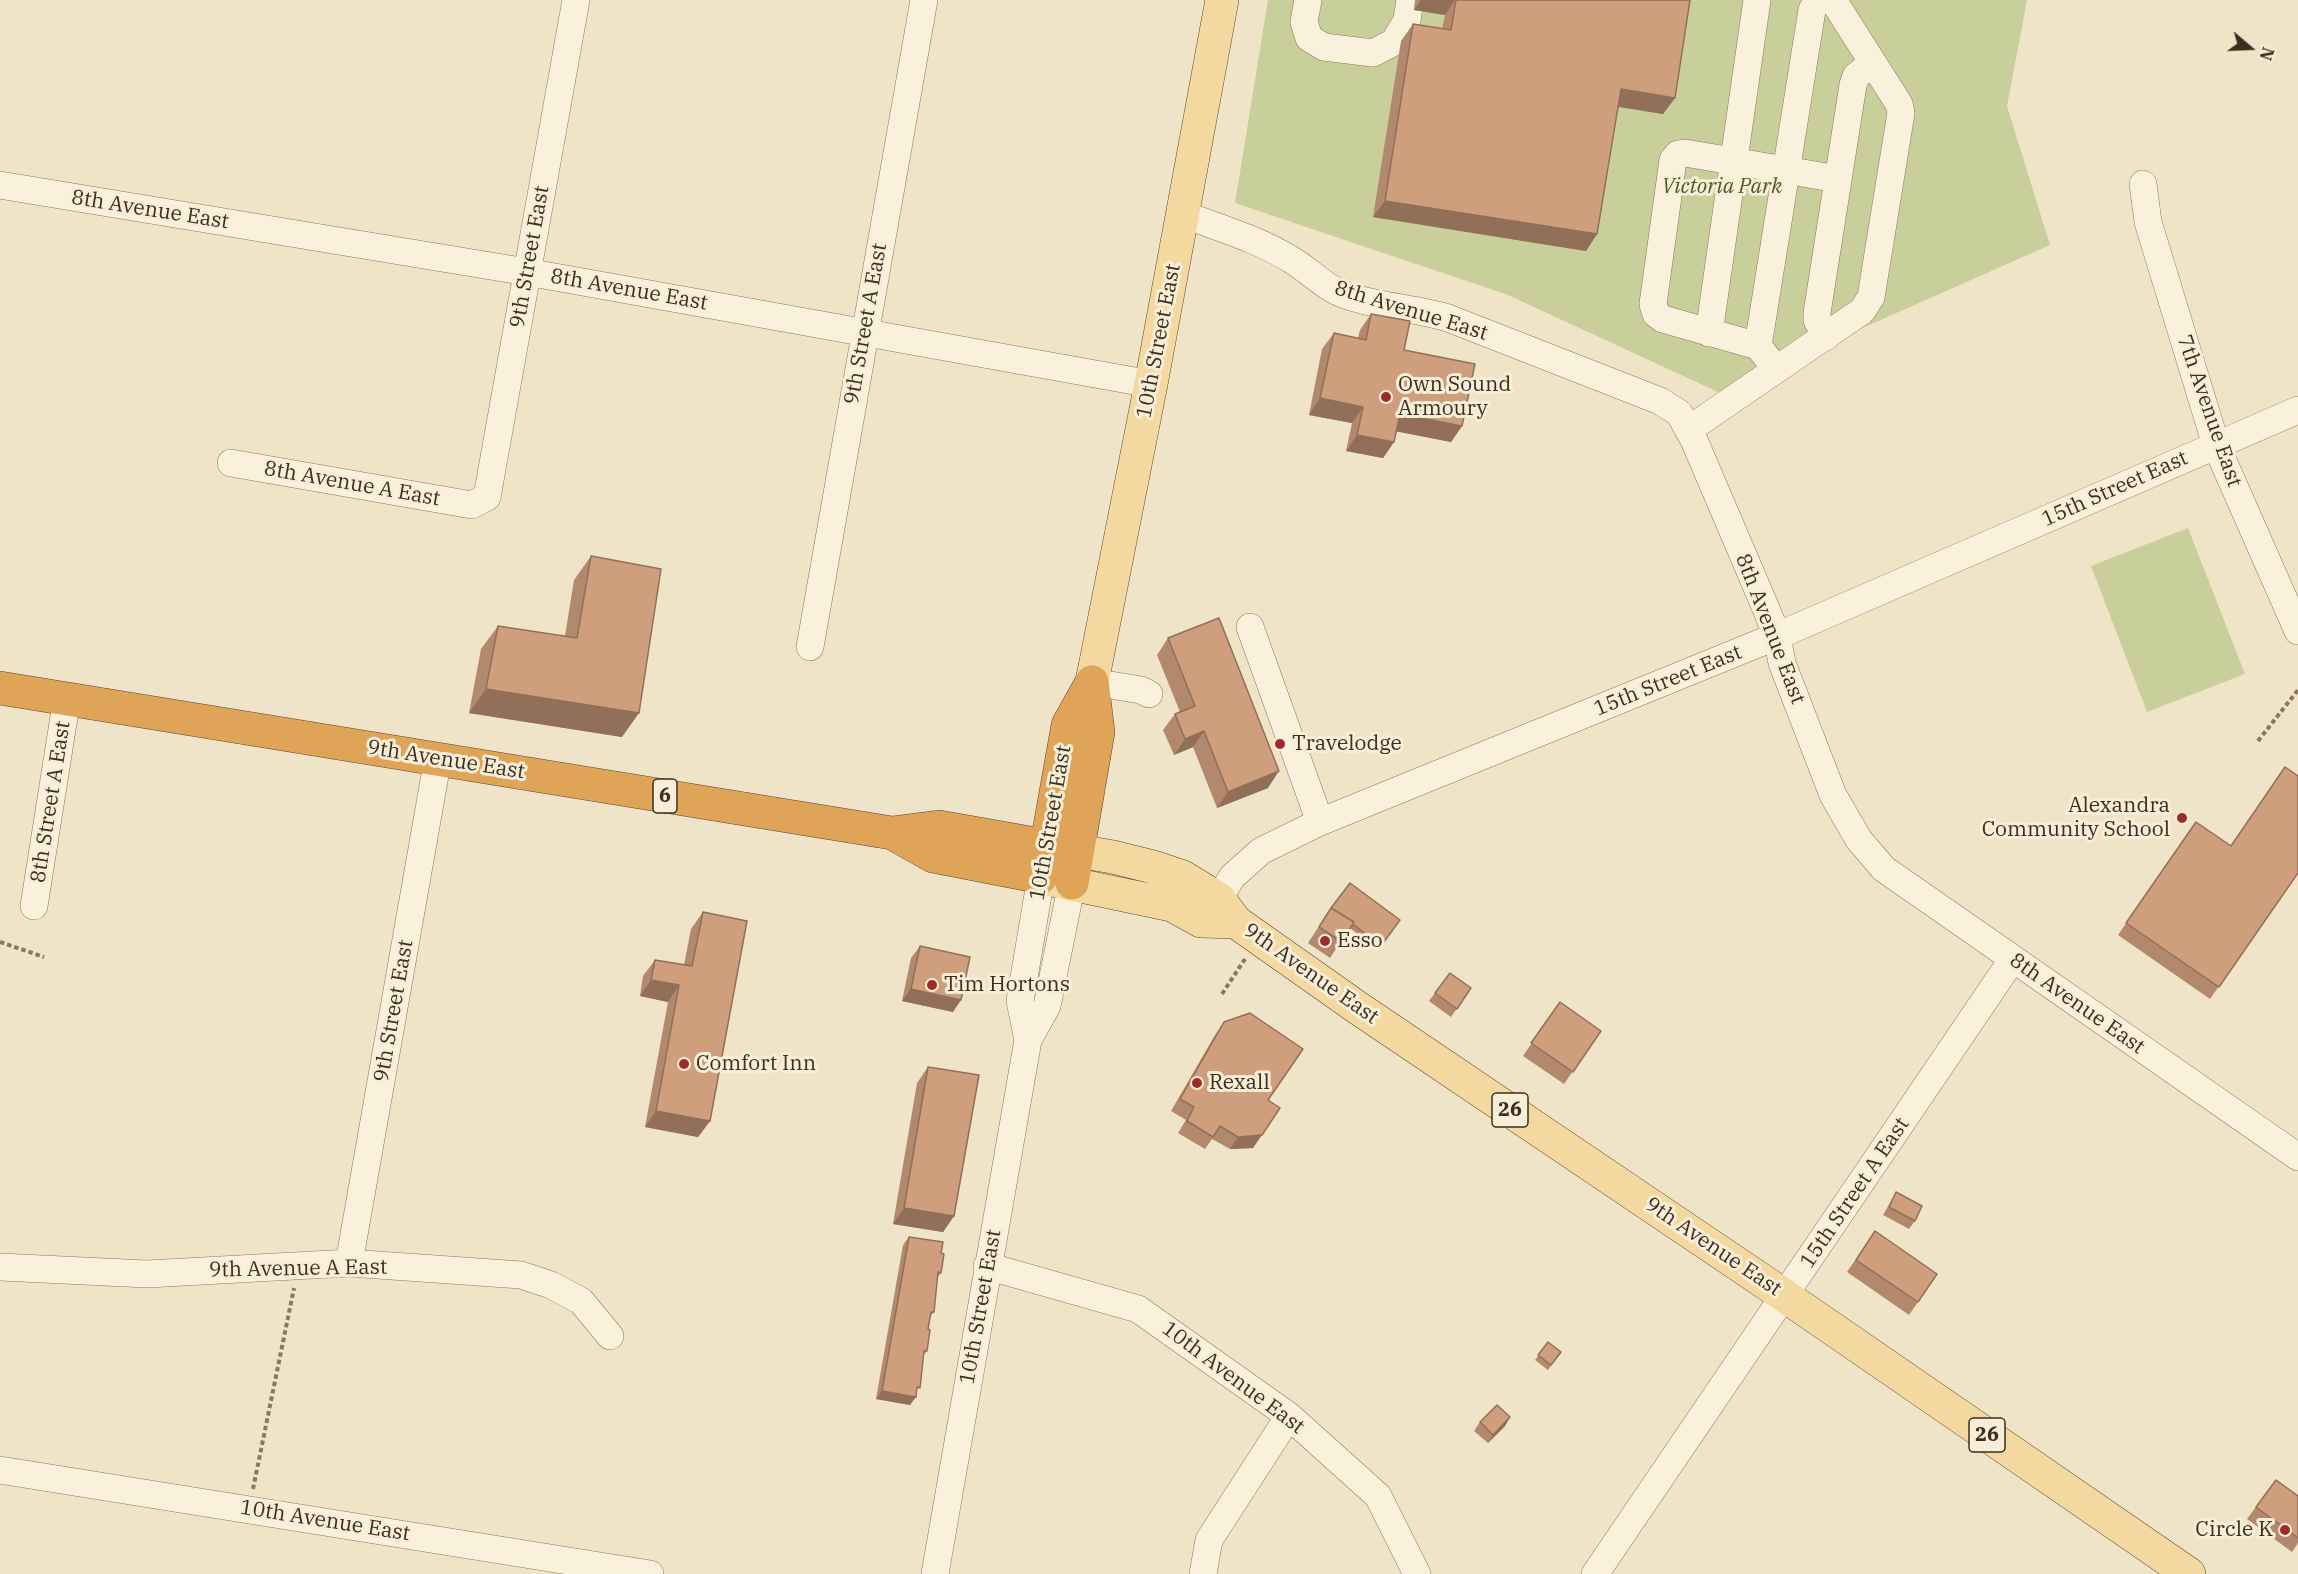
<!DOCTYPE html>
<style>
body{margin:0}
#map{position:relative;width:2298px;height:1574px;overflow:hidden;background:#f0e4c8;font-family:"IBM Plex Serif",serif}
canvas{display:block}
.north{position:absolute;left:2220px;top:18px;width:60px;height:60px;-webkit-text-stroke:4px #f7eed8;paint-order:stroke;rotate:109deg;font-size:16px;font-weight:700;line-height:24px;text-align:center;color:#3d2e20}
.north::after{content:'';display:block;margin:auto;width:21px;height:27px;background:#3d2e20;clip-path:polygon(50% 0,100% 100%,50% 72%,0 100%)}
</style>
<div id="map">
<canvas width="2298" height="1574"></canvas>
<div class="north">N</div>
</div>
<script>
const context = document.querySelector('canvas').getContext('2d');
context.lineJoin = 'round';
function fill(path, color) { context.fillStyle = color; context.fill(path, 'evenodd'); }
function stroke(path, color, width, dash) { context.strokeStyle = color; context.lineWidth = width; context.lineCap = dash ? 'butt' : 'round'; context.setLineDash(dash || []); context.stroke(path); }
function write(font, color, halo, rows, align = 'center') {
  context.font = font + ' "IBM Plex Serif",serif'; context.lineWidth = 6; context.setLineDash([]); context.textBaseline = 'middle'; context.strokeStyle = halo; context.fillStyle = color; for (const [text, x, y, turn = 0] of rows) {
    context.save(); context.translate(x, y); context.rotate((+turn || 0) * Math.PI / 180); context.textAlign = isNaN(turn) ? turn : align; if (halo) context.strokeText(text, 0, 0); context.fillText(text, 0, 0); context.restore();
  }
}
fill(new Path2D(`
 M1268 0H2027L2007 106 2050 245 1718 392 1508 295 1235 203Z
 M2188 528 2245 674 2147 712 2091 566Z`), '#c9cf9b');
const minor = new Path2D(`
 M1308 0 1304 22 1309 38 1324 47 1373 53 1394 42 1407 20 1410 0
 M2143 184 2148 222 2216 445 2298 631
 M0 185 527 272 1151 384
 M1183 214C1219 228 1258 239 1290 259 1311 271 1325 289 1348 296 1380 307 1415 308 1448 318L1660 401 1679 413 1694 440 1767 611 1777 636 1782 663 1833 795 1859 840 1884 869 2298 1157
 M1709 333 1757 0
 M1826 337 1817 320V313L1853 85 1856 76 1873 63
 M1758 346 1812 10 1818 0
 M1776 369 1758 346 1663 319 1656 314 1653 304 1673 160 1678 154 1685 153 1838 179
 M1688 430 1862 311 1871 297 1901 113 1899 104 1833 0
 M231 463 472 505 487 497 576 0
 M1250 627 1320 822
 M810 647 924 0
 M1092 682 1141 690 1149 694
 M1219 899 1232 877 1261 851 1320 822 1777 636 2298 410
 M34 906 67 698
 M1028 1040 1020 1001 1041 877
 M349 1263 438 758
 M987 1266 1138 1309 1289 1416 1378 1496 1417 1574
 M0 1267 147 1274 349 1263 521 1275 551 1285 581 1301 610 1336
 M0 1470 650 1574
 M935 1574 1028 1040 1047 1006 1072 883
 M1203 1574 1209 1540 1289 1416
 M1595 1574 2012 960`);
const major = new Path2D(`
 M1092 682 1151 384 1222 0
 M1049 846 1113 857 1153 867 1183 877 1219 899 1236 922 1358 1008 1785 1296 2189 1574
 M1043 878 1172 905 1201 921 1236 922`);
const highway = new Path2D(`
 M0 688 892 833 939 827 1047 846
 M892 833 933 856 1041 877 1068 725 1092 682
 M1072 883 1098 732 1092 682`);
stroke(minor, '#8d765c', 28);
stroke(major, '#5b4430', 34);
stroke(highway, '#5b4430', 34);
stroke(new Path2D(`
 M2258 741 2298 690
 M0 942 44 957
 M1222 994 1245 959
 M253 1489 294 1288`), '#8d765c', 4, [4.5, 3]);
stroke(minor, '#faf1dc', 27);
stroke(major, '#f3d9a0', 33);
stroke(highway, '#e0a458', 33);
fill(new Path2D(`
 M1415 0H1690L1675 98 1663 114 1618 107 1597 234 1586 251 1373 217 1401 41 1413 24 1442 29 1445 15 1414 10Z
 M1371 314 1404 350 1462 426 1451 442 1396 431 1394 442 1383 458 1346 451 1352 423 1309 415 1322 349 1334 333 1358 338 1360 330Z
 M591 556 622 737 469 713 481 649 498 626 565 636 574 580Z
 M1168 638 1268 788 1217 808 1193 747 1174 755 1163 730 1175 714 1180 712 1157 655Z
 M2196 822 2231 846 2298 873 2210 999 2118 935Z
 M1331 908 1400 920 1378 950 1350 928 1330 958 1308 943Z
 M703 912 710 1121 698 1137 645 1127 668 1002 640 996 643 976 655 960 684 965 691 929Z
 M920 946 953 1012 902 1001 911 958Z
 M1450 973 1471 988 1451 1017 1429 1001Z
 M1560 1002 1601 1031 1564 1084 1523 1056Z
 M1224 1022 1268 1100 1253 1148 1230 1149 1212 1139 1205 1149 1178 1133 1186 1120 1171 1111 1215 1035Z
 M928 1067 954 1216 943 1232 893 1224 917 1083Z
 M1896 1192 1915 1221 1909 1229 1883 1215 1891 1201Z
 M1875 1231 1937 1274 1909 1315 1847 1272Z
 M909 1237 941 1253V1273L937 1278 934 1312 929 1318 928 1329 927 1351 923 1355 916 1394 910 1405 876 1399 903 1245Z
 M1548 1342 1561 1352 1548 1370 1535 1360Z
 M1510 1417 1505 1426 1488 1443 1474 1431 1480 1422Z
 M2276 1480 2298 1496V1543L2292 1552 2247 1519Z`), '#b2896c');
fill(new Path2D(`
 M1421 0H1455L1445 15 1414 10Z
 M1621 89 1675 98 1663 114 1609 105Z
 M1385 201 1597 234 1586 251 1373 217Z
 M1320 398 1363 407 1352 423 1309 415Z
 M1400 414 1462 426 1451 442 1389 430Z
 M1357 435 1394 442 1383 458 1346 451Z
 M486 689 639 713 622 737 469 713Z
 M1204 731 1193 747 1174 755 1185 739Z
 M1279 771 1268 788 1217 808 1228 792Z
 M651 980 679 985 668 1002 640 996Z
 M911 989 961 1000 953 1012 902 1001Z
 M656 1111 710 1121 698 1137 645 1127Z
 M1262 1135 1253 1148 1230 1149 1238 1137Z
 M904 1208 954 1216 943 1232 893 1224Z
 M882 1391 916 1397 910 1405 876 1399Z
 M1510 1417 1505 1426 1488 1443 1493 1435Z`), '#916f58');
const building = new Path2D(`
 M1456 0H1690L1675 98 1621 89 1597 234 1385 201 1413 24 1451 30Z
 M1371 314 1410 321 1404 350 1475 364 1462 426 1400 414 1394 442 1357 435 1363 407 1320 398 1334 333 1366 340Z
 M591 556 661 569 639 713 486 689 498 626 577 638Z
 M1219 618 1279 771 1228 792 1204 731 1185 739 1175 714 1195 706 1168 638Z
 M2285 767 2298 776V873L2219 987 2126 923 2196 822 2231 846Z
 M1350 883 1400 920 1381 946 1353 924 1354 922 1331 908Z
 M1331 908 1354 922 1342 942 1319 927Z
 M703 912 747 921 710 1121 656 1111 679 985 651 980 655 960 692 966Z
 M920 946 970 957 961 1000 911 989Z
 M1450 973 1471 988 1457 1009 1435 993Z
 M1560 1002 1601 1031 1573 1072 1531 1043Z
 M1250 1013 1303 1049 1268 1100 1280 1108 1262 1135 1238 1137 1220 1126 1213 1137 1187 1121 1194 1107 1180 1099 1224 1022Z
 M928 1067 979 1075 954 1216 904 1208Z
 M1896 1192 1922 1206 1915 1221 1889 1207Z
 M1875 1231 1937 1274 1918 1302 1856 1260Z
 M909 1237 943 1242 941 1253 944 1254 941 1273 938 1272 934 1312H931L928 1329 930 1330 927 1351H924L920 1388 917 1387 916 1397 882 1391Z
 M1548 1342 1561 1352 1551 1365 1538 1355Z
 M1497 1405 1510 1417 1493 1435 1480 1422Z
 M2276 1480 2298 1496V1538L2256 1507Z`);
fill(building, '#cf9f7d');
stroke(building, '#916f58', 1.5);
for (const [x, y, r, color] of [
 [1386,397,6,"#9e2a2b"],
 [1280,744,6,"#9e2a2b"],
 [2182,818,6,"#9e2a2b"],
 [1325,941,6,"#9e2a2b"],
 [932,985,6,"#9e2a2b"],
 [684,1064,6,"#9e2a2b"],
 [1197,1083,6,"#9e2a2b"],
 [2285,1530,6,"#9e2a2b"]
]) { const dot = new Path2D(); dot.arc(x, y, r, 0, 2 * Math.PI); context.fillStyle = color; context.fill(dot); stroke(dot, '#f7eed8', 2); }
for (const [x, y, w] of [
 [665,796,24],
 [1510,1110,36],
 [1987,1435,36]
]) { const box = new Path2D(); box.roundRect(x - w / 2, y - 17, w, 34, 4.5); context.fillStyle = '#f7eed8'; context.fill(box); stroke(box, '#3d2e20', 1.5); }
write('bold 20px', '#3d2e20', null, [
 ["6",665,796],
 ["26",1510,1110],
 ["26",1987,1435]
]);
write('italic 21px', '#4d5a26', '#f7eed8', [
 ["Victoria Park",1722,187]
]);
write('21px', '#3d2e20', '#f7eed8', [
 ["8th Avenue East",150,210,9],
 ["9th Street East",530,257,-80],
 ["8th Avenue East",629,290,10],
 ["8th Avenue East",1411,311,17],
 ["9th Street A East",866,324,-80],
 ["10th Street East",1159,341,-79],
 ["7th Avenue East",2209,411,71],
 ["8th Avenue A East",352,484,10],
 ["15th Street East",2115,489,-24],
 ["8th Avenue East",1770,629,69],
 ["15th Street East",1668,681,-22],
 ["9th Avenue East",446,760,9],
 ["8th Street A East",51,802,-81],
 ["10th Street East",1051,823,-80],
 ["9th Avenue East",1311,974,35],
 ["8th Avenue East",2077,1004,35],
 ["9th Street East",394,1011,-80],
 ["15th Street A East",1855,1193,-56],
 ["9th Avenue East",1713,1247,34],
 ["9th Avenue A East",298,1269,-1],
 ["10th Street East",981,1307,-80],
 ["10th Avenue East",1233,1378,37],
 ["10th Avenue East",325,1521,9]
]);
write('21px', '#3d2e20', '#f7eed8', [
 ["Own Sound",1398,385],
 ["Armoury",1398,409],
 ["Travelodge",1292,744],
 ["Alexandra",2170,806,"right"],
 ["Community School",2170,830,"right"],
 ["Esso",1337,941],
 ["Tim Hortons",944,985],
 ["Comfort Inn",696,1064],
 ["Rexall",1209,1083],
 ["Circle K",2273,1530,"right"]
], 'left');
</script>
